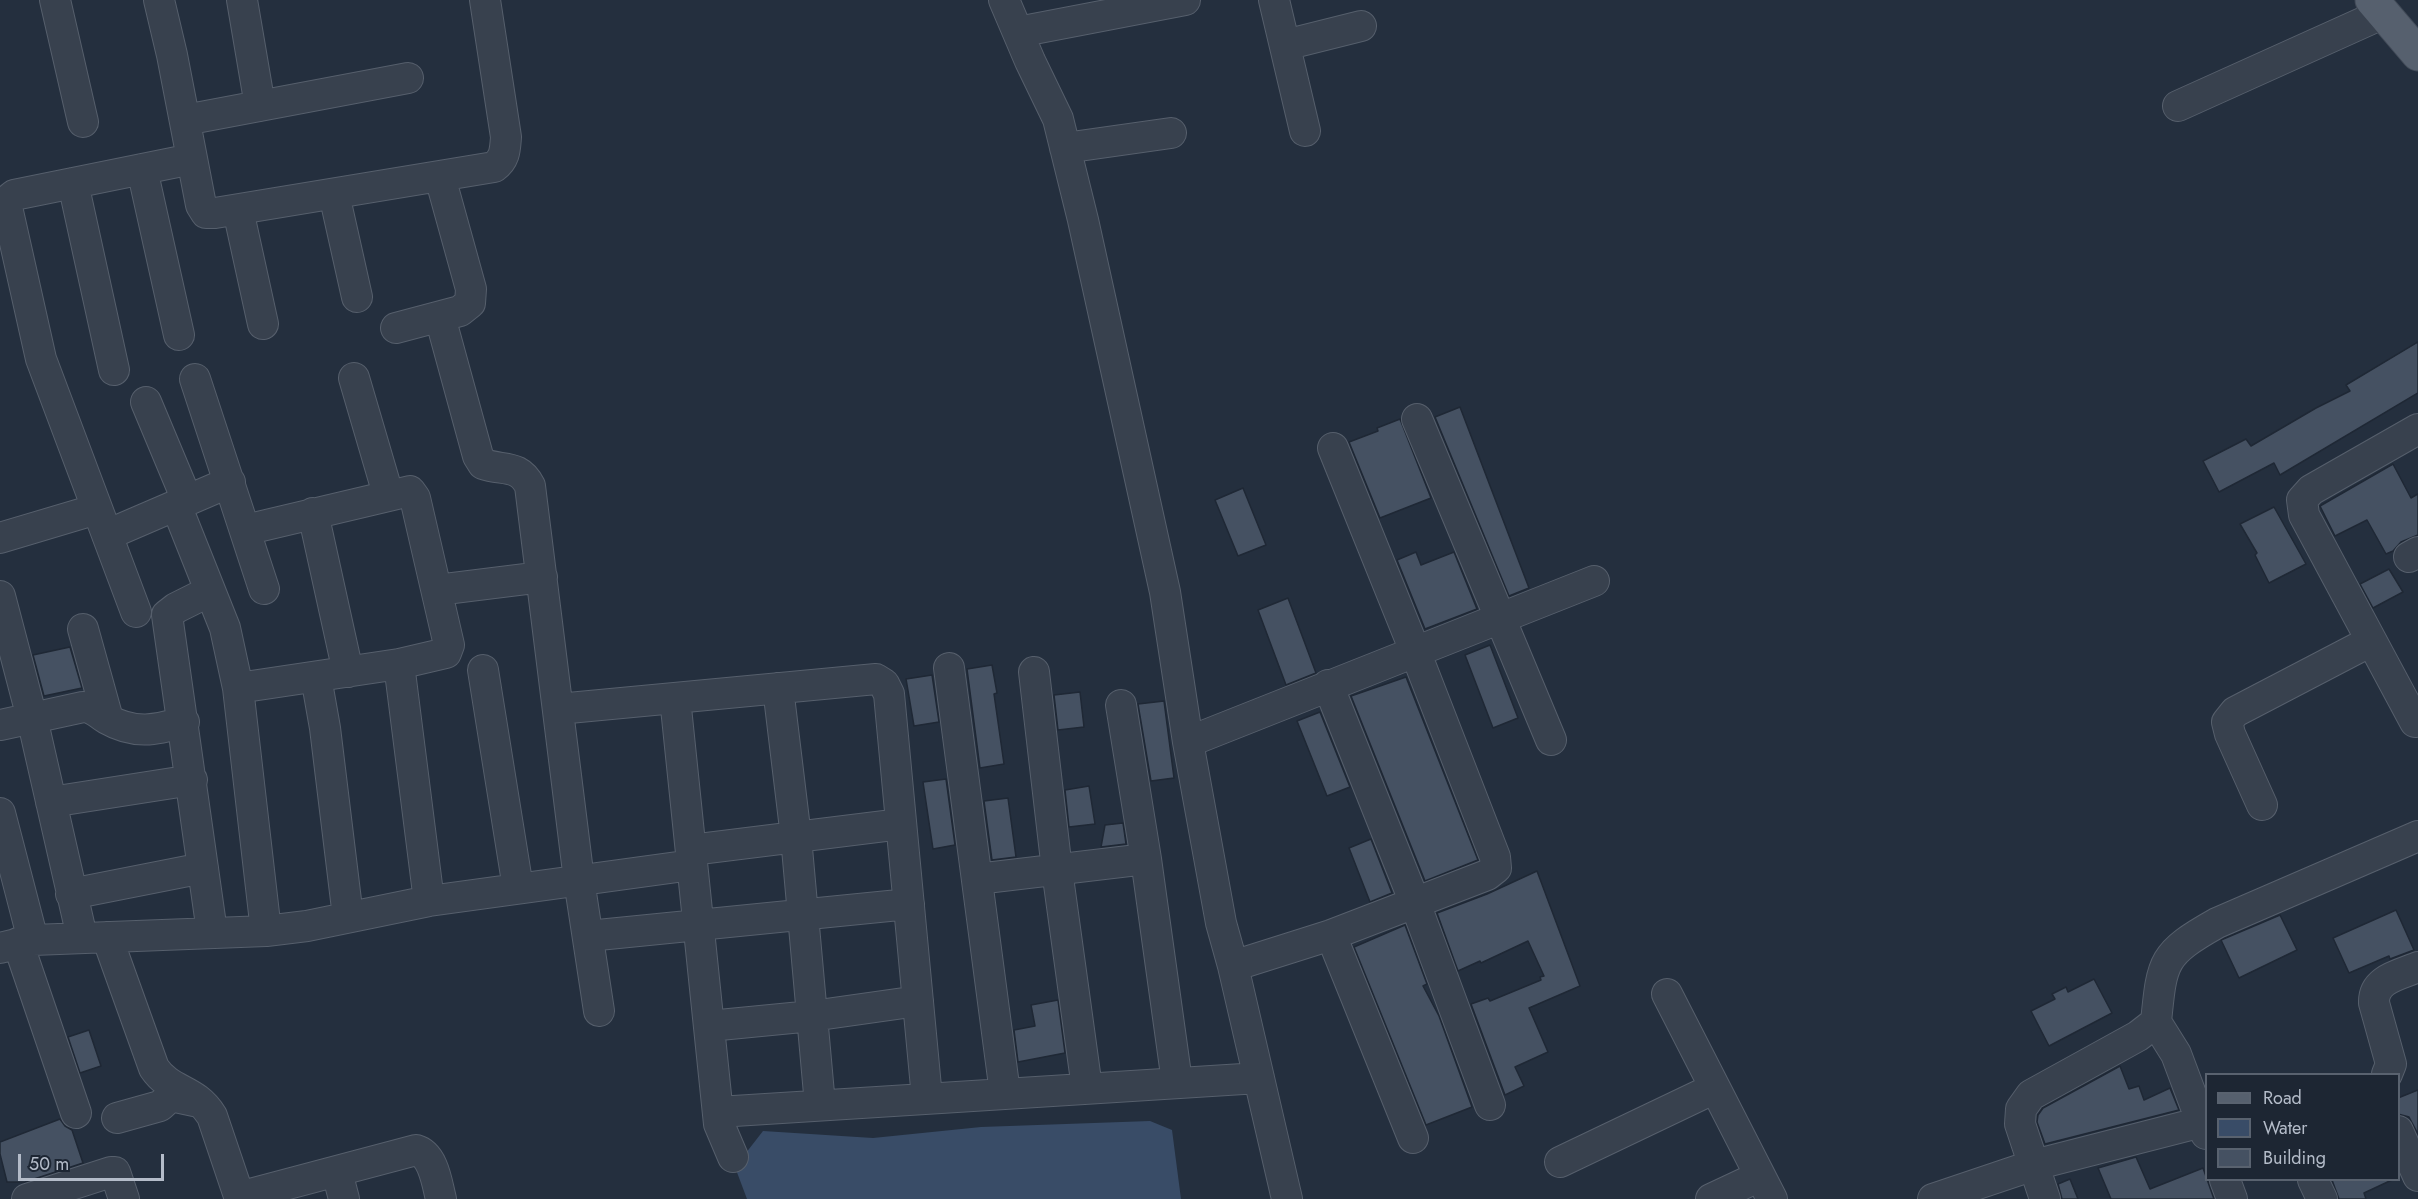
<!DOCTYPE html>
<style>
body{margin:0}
#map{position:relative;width:2418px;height:1199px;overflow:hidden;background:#242f3e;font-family:Jost,sans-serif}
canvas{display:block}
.legend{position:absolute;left:2205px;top:1073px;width:195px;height:108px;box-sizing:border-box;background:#1d2633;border:2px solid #59626f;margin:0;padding:8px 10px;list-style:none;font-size:18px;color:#b4bcc9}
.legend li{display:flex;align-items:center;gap:12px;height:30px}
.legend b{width:30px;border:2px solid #59626f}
.scale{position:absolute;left:18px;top:1154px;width:146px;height:27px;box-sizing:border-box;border:3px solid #b4bcc9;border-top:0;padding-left:8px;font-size:18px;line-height:21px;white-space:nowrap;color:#b4bcc9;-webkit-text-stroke:4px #1d2633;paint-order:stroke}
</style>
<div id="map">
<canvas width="2418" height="1199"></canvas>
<ul class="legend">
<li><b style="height:8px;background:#56606e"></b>Road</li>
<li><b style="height:16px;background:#394c67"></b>Water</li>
<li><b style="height:16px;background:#455162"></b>Building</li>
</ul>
<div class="scale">50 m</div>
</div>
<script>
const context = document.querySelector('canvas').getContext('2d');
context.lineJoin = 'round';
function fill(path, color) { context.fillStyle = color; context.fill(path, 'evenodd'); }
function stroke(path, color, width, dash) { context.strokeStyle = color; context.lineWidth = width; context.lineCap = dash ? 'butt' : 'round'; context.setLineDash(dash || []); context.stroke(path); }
fill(new Path2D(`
 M1150 1121 1172 1130 1181 1199H747L735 1167 763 1131 873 1138 981 1127Z`), '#394c67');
const building = new Path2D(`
 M2418 342V393L2280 475 2274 463 2219 492 2203 461 2246 439 2251 446 2316 408 2350 391 2346 385Z
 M1460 407 1529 588 1509 596 1435 417Z
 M1400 419 1431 498 1380 518 1349 442 1378 431 1377 428Z
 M2393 464 2411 498 2418 494V535L2401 542 2393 551 2386 554 2367 520 2335 536 2320 506Z
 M1243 488 1266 545 1238 556 1215 500Z
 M2274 507 2306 564 2269 583 2255 555 2257 553 2240 524Z
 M1416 552 1421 565 1454 552 1477 609 1425 629 1397 560Z
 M2389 569 2403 592 2373 608 2360 584Z
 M1288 598 1316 673 1286 685 1258 610Z
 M1490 645 1518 718 1493 728 1465 655Z
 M70 647 82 688 44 696 33 655Z
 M992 665 997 693 994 694 1004 764 980 768 967 669Z
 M932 675 939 722 914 726 906 679Z
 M1406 677 1478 860 1425 881 1351 696Z
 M1080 692 1084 727 1058 730 1054 695Z
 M1164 701 1174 778 1151 781 1138 704Z
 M1320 712 1350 787 1327 796 1297 721Z
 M946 779 955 845 933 849 923 782Z
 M1089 786 1095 824 1069 827 1065 790Z
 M1008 798 1016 857 992 860 984 801Z
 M1123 823 1126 844 1101 847 1105 825Z
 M1371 839 1392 893 1370 902 1349 848Z
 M1537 871 1580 986 1529 1008 1548 1052 1515 1067 1524 1086 1505 1095 1471 1004 1488 998 1490 1001 1541 980 1540 977 1544 976 1528 941 1481 963 1480 961 1458 971 1437 913 1487 894Z
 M2396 910 2414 950 2390 959 2389 956 2349 973 2333 938Z
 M2280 915 2297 950 2239 978 2221 940Z
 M1405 925 1427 984 1423 986 1439 1016 1472 1107 1426 1125 1354 947Z
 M2094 979 2112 1013 2049 1046 2031 1011 2055 999 2052 994 2066 987 2068 992Z
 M1058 1000 1065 1053 1018 1062 1014 1030 1035 1026 1031 1005Z
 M89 1030 101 1066 80 1073 68 1037Z
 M2120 1066 2129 1089 2139 1086 2144 1100 2170 1088 2179 1110 2045 1144 2037 1122 2038 1115 2043 1108Z
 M2418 1090V1134L2409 1117 2398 1114V1098Z
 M60 1119 65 1126 72 1130 83 1163 25 1182H7L0 1154V1142Z
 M2136 1157 2150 1189 2203 1168 2214 1199H2111L2098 1168Z
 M2070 1179 2078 1199H2062L2058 1184Z
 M2394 1179 2364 1193 2366 1199H2339L2332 1180Z`);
fill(building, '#455162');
stroke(building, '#1f2835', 1.5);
const minor = new Path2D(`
 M55 0 83 122
 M159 0 172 55 201 205 206 213H215L494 167C505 159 505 150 506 137L485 0
 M242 0 260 106
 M1004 0 1030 61 1058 119 1083 220 1165 592 1188 742 1221 923 1233 966 1287 1199
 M1274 0 1305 131
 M1018 32 1185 0
 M1285 45 1361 26
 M2178 106 2382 14
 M185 120 408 78
 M1065 148 1171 133
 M142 169 179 335
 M73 183 114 370
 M334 194 357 297
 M238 210 263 324
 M440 317 478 456 483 464C504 471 519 464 530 486L579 880 599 1011
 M396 328 460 311 470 303 471 289 440 177
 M354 378 388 494
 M195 379 264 589
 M146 402 187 500
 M1417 419 1551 740
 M176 505 225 628 238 688 266 931
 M313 513 348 672
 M107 535 230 482
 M0 538 97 509
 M2409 557 2418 552
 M437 590 542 577
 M210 591 176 608 167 615 212 932
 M0 596 32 718 82 937
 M136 612 41 359 7 207 8 200 14 195 192 159
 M83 629 108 719
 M399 664 429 901
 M949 668 1005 1093
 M483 670 518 888
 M1034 672 1057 870 1087 1088
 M316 677 325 728 348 917
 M1328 685 1415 903 1490 1105
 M238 688 399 664 446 653 449 645 415 498 410 491 245 530
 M778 688 796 837 820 1105
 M675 698 719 1124 733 1157
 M1121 705 1146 859 1177 1082
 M558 709 876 679 884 684 889 694 927 1098
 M2415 722 2304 515 2302 500 2311 490 2418 429
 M0 725 83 707C94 707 98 714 107 719 135 735 156 730 184 722
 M1188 742 1594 581
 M51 802 192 780
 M2262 805 2230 734 2227 722 2235 712 2371 641
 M0 813 33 940
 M691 850 901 824
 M977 879 1146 859
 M71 894 203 868
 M1331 935 1413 1138
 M588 936 909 904
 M107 937 154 1068C171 1093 195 1088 212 1116L240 1199
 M18 943 76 1113
 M0 948 33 940 266 931 307 926 429 901 692 865
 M1233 966 1331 935 1487 875 1496 868 1495 857 1415 651 1333 448
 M1667 994 1772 1199
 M2156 1022 2176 1054 2206 1134
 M709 1026 812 1016 918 1001
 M2387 1074 2391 1064 2374 1003C2373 979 2399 975 2418 967
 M718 1112 1259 1078
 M117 1118 160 1106 171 1096 199 1102
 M2398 1131 2418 1176
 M1560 1162 1715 1088
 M337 1172 344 1199
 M2225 1180 2232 1199
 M2313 1180 2322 1199
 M239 1197 416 1150C434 1155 437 1184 441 1199
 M27 1199 111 1172H115L124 1199
 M1711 1199 1760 1176
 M1933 1199 2034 1165 2202 1122
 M2045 1199 2020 1124 2021 1109 2031 1095 2138 1036 2156 1022C2162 961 2162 954 2217 923L2418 836`);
const major = new Path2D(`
 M2372 0 2418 54`);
stroke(minor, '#565f6c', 32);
stroke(major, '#414a57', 35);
stroke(minor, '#38414e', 30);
stroke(major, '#56606e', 33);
</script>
